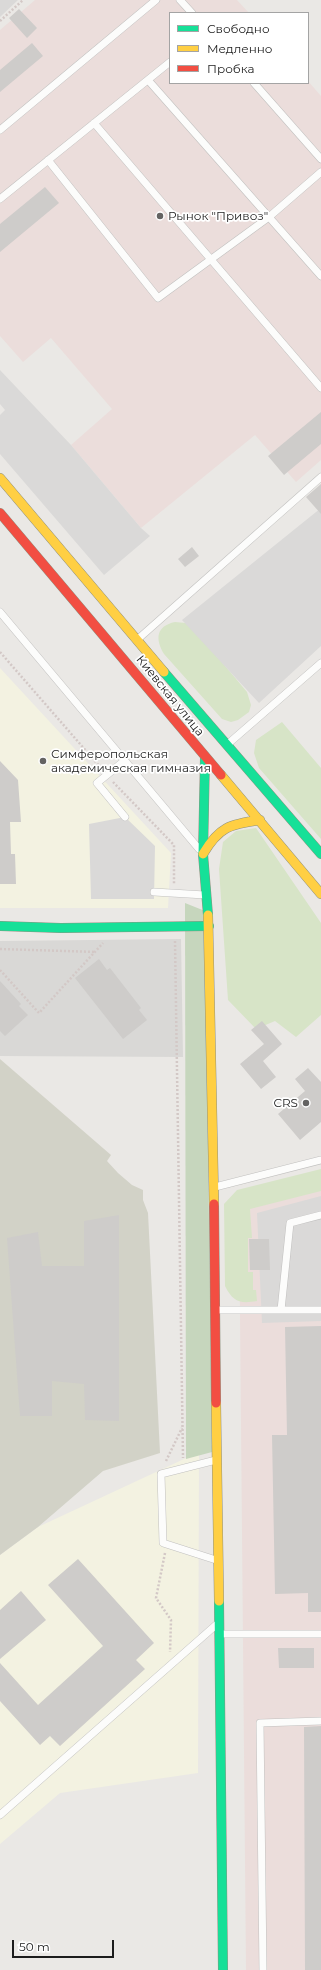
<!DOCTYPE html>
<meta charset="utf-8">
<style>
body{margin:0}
#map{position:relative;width:321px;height:1970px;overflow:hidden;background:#eae8e5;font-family:Montserrat,sans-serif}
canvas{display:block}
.legend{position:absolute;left:169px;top:12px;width:140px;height:72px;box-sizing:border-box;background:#fff;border:1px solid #a4a4a4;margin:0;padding:5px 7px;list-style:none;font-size:12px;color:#1c1c1c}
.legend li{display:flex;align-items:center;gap:8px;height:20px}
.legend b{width:20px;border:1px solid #a4a4a4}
.scale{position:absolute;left:12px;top:1940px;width:102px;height:18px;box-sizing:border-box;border:2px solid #1c1c1c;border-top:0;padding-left:5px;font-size:12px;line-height:14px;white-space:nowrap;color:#1c1c1c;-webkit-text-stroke:3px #fff;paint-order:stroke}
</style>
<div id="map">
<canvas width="321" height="1970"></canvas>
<ul class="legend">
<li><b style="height:5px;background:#16e098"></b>Свободно</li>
<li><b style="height:5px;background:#ffcf43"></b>Медленно</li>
<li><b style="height:5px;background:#f24e42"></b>Пробка</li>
</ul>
<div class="scale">50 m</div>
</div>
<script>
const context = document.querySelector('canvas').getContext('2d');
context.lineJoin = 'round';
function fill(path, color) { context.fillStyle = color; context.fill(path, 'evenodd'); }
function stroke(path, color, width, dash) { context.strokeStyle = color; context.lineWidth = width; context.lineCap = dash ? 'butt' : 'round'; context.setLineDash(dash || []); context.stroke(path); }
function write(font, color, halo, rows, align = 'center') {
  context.font = font + ' Montserrat,sans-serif'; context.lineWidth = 3.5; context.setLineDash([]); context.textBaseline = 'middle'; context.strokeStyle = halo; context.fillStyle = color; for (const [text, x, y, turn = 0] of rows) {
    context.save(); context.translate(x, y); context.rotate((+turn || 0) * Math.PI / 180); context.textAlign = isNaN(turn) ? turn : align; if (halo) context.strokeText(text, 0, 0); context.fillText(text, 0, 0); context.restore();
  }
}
fill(new Path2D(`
 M181 939 183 1057 0 1056V941Z`), '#d9d8d6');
fill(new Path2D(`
 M35 0H237L249 13H170V83H308V81L321 96V460L296 482 255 435 141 528 71 445 112 409 51 338 23 362 0 336V30Z
 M321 1184V1970H246L239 1205Z`), '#ebdddb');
fill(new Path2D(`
 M0 668 171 853 168 908H0Z
 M199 1452 198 1773 60 1793 0 1844V1555L38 1527Z`), '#f3f2e1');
fill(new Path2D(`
 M0 1059 111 1155 107 1161 118 1173 132 1185 143 1190V1200L148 1213 160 1453 103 1471 38 1527 0 1555Z`), '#d2d2c7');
fill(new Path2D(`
 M175 622 186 623 196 631 247 692 251 705 249 712 238 720 231 722 222 719 164 654C155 639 156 626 175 622Z
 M282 722 321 768V839L259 768 254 753 256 740Z
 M256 828 321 923V1015L296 1037 275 1021 256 1029 228 1000 219 869 223 842 236 831Z
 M321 1169V1191L250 1209 252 1238H248V1272H253V1290H256L257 1301C240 1304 233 1302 225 1286L224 1204 237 1190Z`), '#d7e4c7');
fill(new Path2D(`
 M185 903 205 911 212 1452 186 1459Z`), '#c6d6bd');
fill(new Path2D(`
 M0 0H18L0 17Z
 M0 370 71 445 141 528 150 536 104 575 0 454V415L5 410 0 404Z
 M321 508V646L259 703 182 620Z
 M125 817 155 846 154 899H91L89 824Z
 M321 1196V1321L262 1323 257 1213Z`), '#dad9d8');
fill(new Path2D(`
 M19 9 37 28 27 38 9 18Z
 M32 43 43 56 0 92V70Z
 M45 187 59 203 0 252V224Z
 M321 412V444L284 475 268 456Z
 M321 484V514L306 497Z
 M192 547 199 556 185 567 178 559Z
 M0 761 18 780 21 822H10L11 854H15L16 884H0Z
 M99 959 107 970 110 968 141 1008 139 1010 147 1020 123 1039 75 978Z
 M0 981 21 1004 19 1006 28 1015 5 1036 0 1031Z
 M262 1021 282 1044 263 1061 276 1077 261 1089 240 1064 264 1044 251 1030Z
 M308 1068 321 1082V1122L300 1140 278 1114 305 1091 295 1079Z
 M119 1215V1421L85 1420 84 1384 52 1381V1416H20L7 1238 38 1232 42 1266H84V1221Z
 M249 1239H269L270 1270H250Z
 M321 1326V1612H308V1593L275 1594 272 1435H287L285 1327Z
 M78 1559 154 1643 136 1660 145 1669 60 1746 50 1736 40 1745 0 1701V1663L38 1705 103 1646 48 1585Z
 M21 1591 46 1620 0 1659V1610Z
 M278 1648H314V1668H279Z
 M321 1726V1970H305L304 1727Z`), '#ceccca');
const lane = new Path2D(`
 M180 0 192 13
 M148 80 321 276
 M254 83 321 159
 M94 123 321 388
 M0 130 156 0
 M48 160 158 298 269 217 321 172
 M0 199 170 62
 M0 612 199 849
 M138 639 321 477
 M229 743 321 663
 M124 761 97 783 125 817
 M154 892 205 895
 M215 1187 321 1160
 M217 1310H321
 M281 1310 290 1223 321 1215
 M216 1560 163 1543 161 1474 216 1460
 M220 1634H321
 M0 1815 216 1625
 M263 1970 260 1723 321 1721`);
const fast = new Path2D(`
 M164 672 321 854
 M205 758 203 854 208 915
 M0 926 61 928 209 926
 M219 1601 223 1970`);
const slow = new Path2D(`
 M0 478 164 672
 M221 775 321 894
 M203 854C219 827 230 824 260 820
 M208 915 214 1204
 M216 1403 219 1601`);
const jam = new Path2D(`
 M0 513 221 775
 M214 1204 216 1403`);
stroke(lane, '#c1c0bf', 8);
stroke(fast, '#90917f', 10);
stroke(slow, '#90917f', 10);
stroke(jam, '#90917f', 10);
stroke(new Path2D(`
 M0 21 23 0
 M0 652 101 768
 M113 782 174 845V884
 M175 941 183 1458
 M0 949 96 952
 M0 970 39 1013 103 943
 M166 1461 182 1428
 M165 1553 156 1598 171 1620 170 1652`), '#d3c8c6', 2.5, [2, 2]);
stroke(lane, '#fcfcfb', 7);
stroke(fast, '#16e098', 9);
stroke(slow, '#ffcf43', 9);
stroke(jam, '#f24e42', 9);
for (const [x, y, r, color] of [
 [160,216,4,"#646362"],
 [43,761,4,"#646362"],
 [306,1103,4,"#646362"]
]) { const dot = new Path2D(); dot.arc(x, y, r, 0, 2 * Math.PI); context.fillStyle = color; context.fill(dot); stroke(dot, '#fff', 1.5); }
write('12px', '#1c1c1c', '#fff', [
 ["Рынок \"Привоз\"",168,216],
 ["Симферопольская",51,754],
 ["академическая гимназия",51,768],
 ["CRS",298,1103,"right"]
], 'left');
write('12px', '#1c1c1c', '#fff', [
 ["Киевская улица",170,696,51]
]);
</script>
